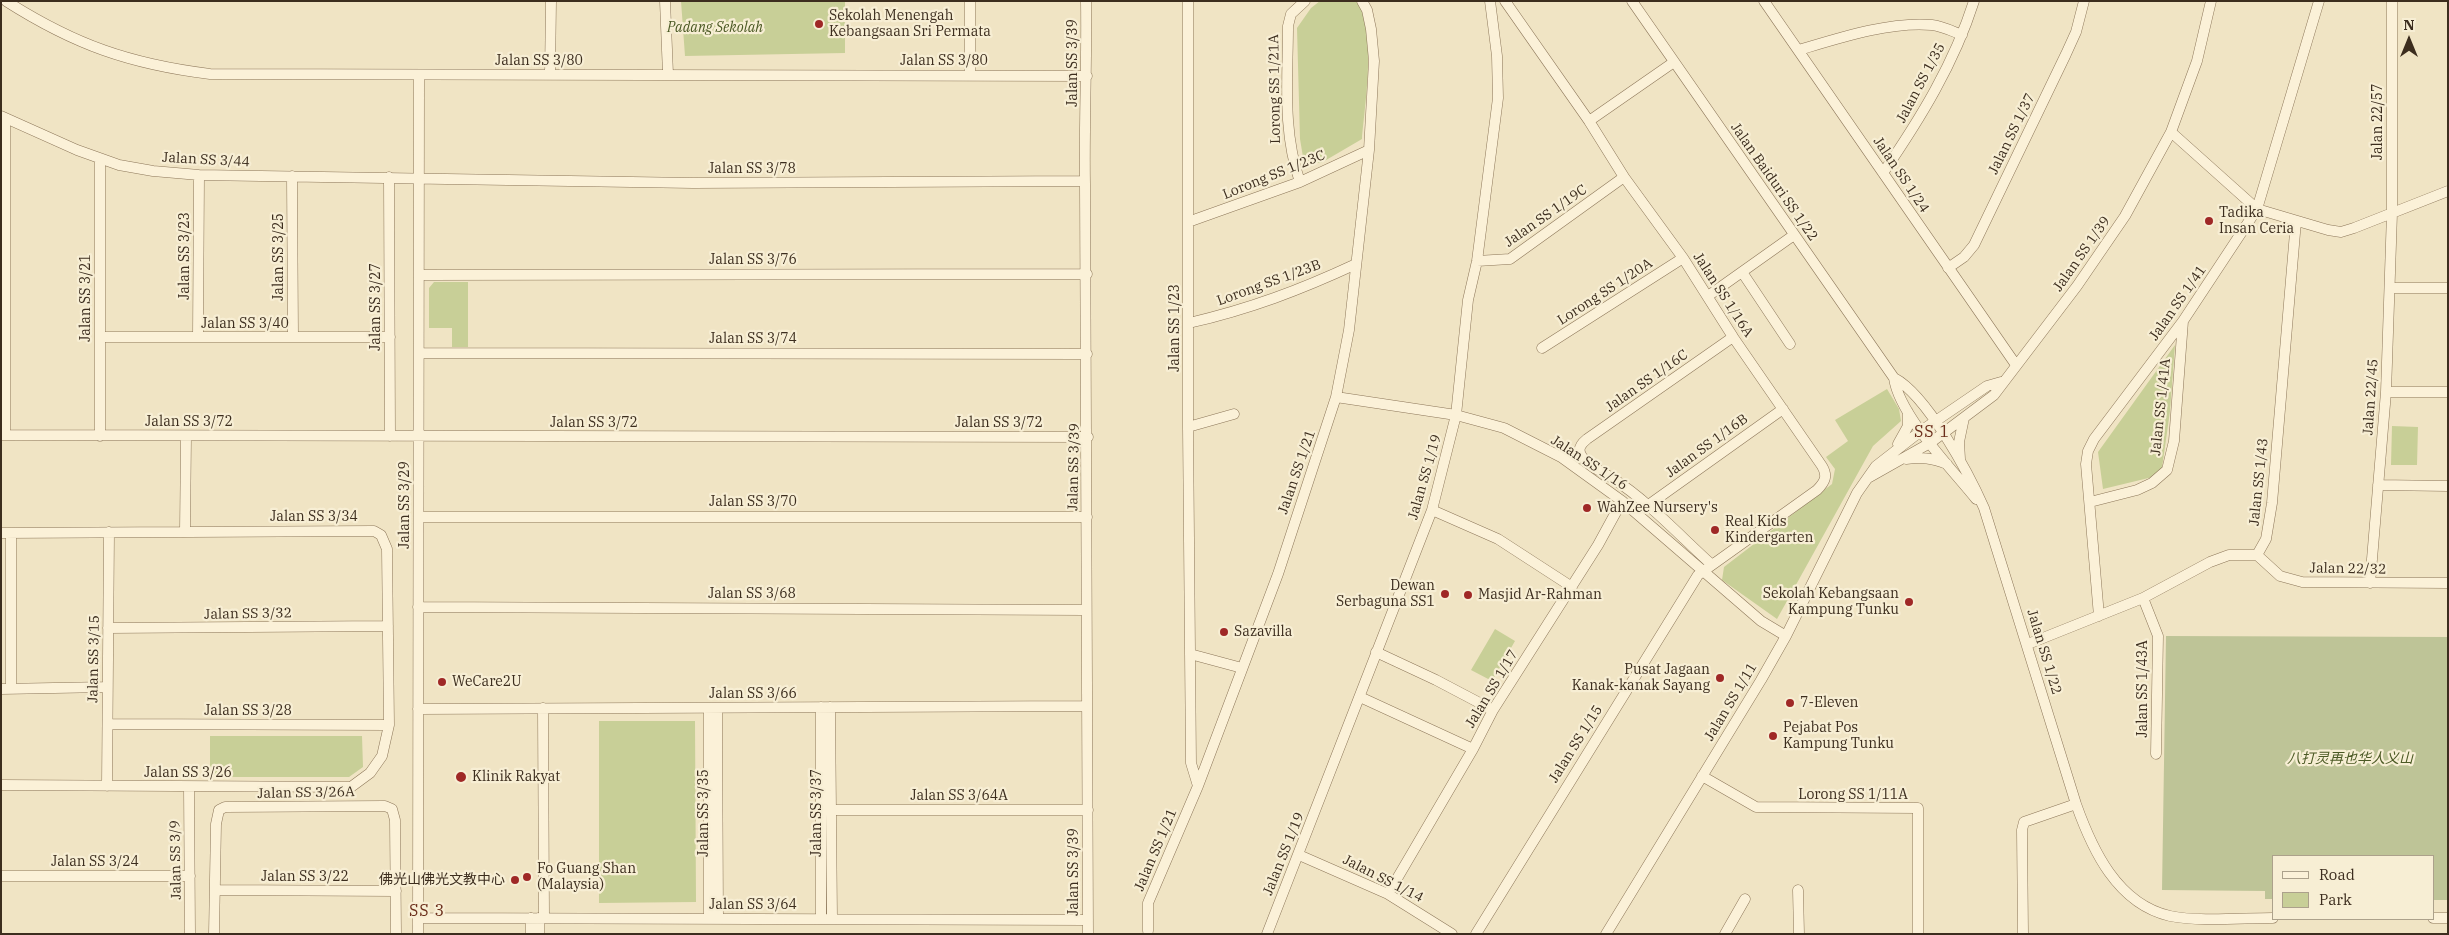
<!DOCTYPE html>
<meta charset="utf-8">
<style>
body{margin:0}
#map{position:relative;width:2449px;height:935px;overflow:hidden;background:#f0e4c4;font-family:"IBM Plex Serif",serif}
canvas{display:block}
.frame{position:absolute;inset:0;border:2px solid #3c2d1e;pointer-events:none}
.legend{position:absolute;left:2272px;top:855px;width:162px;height:65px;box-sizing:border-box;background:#f7eed4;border:1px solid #aca18b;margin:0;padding:6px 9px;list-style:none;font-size:15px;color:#3c2d1e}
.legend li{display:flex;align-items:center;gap:10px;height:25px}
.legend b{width:25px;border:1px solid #aca18b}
.north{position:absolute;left:2384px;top:15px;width:50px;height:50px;-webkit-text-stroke:4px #f7eed4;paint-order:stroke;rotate:0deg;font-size:14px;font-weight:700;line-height:20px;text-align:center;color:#3c2d1e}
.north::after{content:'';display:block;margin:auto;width:18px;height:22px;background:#3c2d1e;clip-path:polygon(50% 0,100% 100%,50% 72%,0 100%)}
</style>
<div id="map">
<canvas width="2449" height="935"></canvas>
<div class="frame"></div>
<ul class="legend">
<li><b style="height:6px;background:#fbf1d8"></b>Road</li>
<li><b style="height:14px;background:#c8cf97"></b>Park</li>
</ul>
<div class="north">N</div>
</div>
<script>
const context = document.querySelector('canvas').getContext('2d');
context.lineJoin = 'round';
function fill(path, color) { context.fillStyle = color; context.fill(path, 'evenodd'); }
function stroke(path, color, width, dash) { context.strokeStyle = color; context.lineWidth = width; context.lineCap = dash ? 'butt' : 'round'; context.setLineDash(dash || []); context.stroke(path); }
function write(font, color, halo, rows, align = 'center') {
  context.font = font + ' "IBM Plex Serif","Noto Sans SC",serif'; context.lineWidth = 4.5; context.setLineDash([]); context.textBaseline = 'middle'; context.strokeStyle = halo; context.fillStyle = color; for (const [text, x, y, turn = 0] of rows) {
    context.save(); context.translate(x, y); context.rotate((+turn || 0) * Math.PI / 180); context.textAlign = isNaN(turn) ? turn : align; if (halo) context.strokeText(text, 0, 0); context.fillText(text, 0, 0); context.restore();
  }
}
fill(new Path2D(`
 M681 1H845V53L685 56Z
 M1320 1H1357C1377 30 1365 104 1362 139L1321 163H1309L1303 157 1300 139 1297 28 1311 8Z
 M434 282H468V347H452V328H429V288Z
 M2175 345 2170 411 2161 475 2103 489 2098 452Z
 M1887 389 1899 409 1901 421 1873 446 1777 619 1722 580 1724 567 1832 484 1835 469 1826 457 1848 441 1835 420Z
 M2392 426 2418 427 2417 465H2391Z
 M1495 629 1515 641 1492 681 1471 670Z
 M599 721H695L696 902 599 903Z
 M210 736H362L363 767 349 777H210Z`), '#c8cf97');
fill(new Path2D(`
 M2166 636 2448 637V900H2433V856H2273V899H2265V891L2162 890Z`), '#bec497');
const minor = new Path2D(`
 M6 1C75 45 130 64 210 74L1087 76
 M665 1 668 74
 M1086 1C1087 62 1084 123 1085 184 1088 434 1088 684 1088 934
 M1188 1V427L1191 763 1198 786
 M1632 1 1894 378C1899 415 1952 469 1976 499
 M1764 1 2016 365
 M1799 50C1839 38 1891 21 1932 25 1942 26 1952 31 1962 35
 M970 74V1
 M550 75 551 1
 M1 116 77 150 119 165 153 171 199 175 693 183 1085 181
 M1589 121 1674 62
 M2171 132 2257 209 2328 230 2341 232 2354 228 2448 191
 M100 159V436
 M1883 173C1920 119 1954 64 1974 1
 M292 176 293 337
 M389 177 390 436
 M1300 182C1282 131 1288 78 1288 26L1291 14 1305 1
 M1188 222 1300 182 1369 150
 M1477 261 1510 259 1624 177
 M1948 268 1964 257 1974 245 2066 54 2076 32 2084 1
 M1742 272 1790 344
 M419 275 1087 274
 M2390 288H2448
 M1708 296 1794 235
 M1189 323C1250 309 1300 290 1356 264
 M100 337H390
 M198 337 199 175
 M1542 348 1683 258
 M419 353 1087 354
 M1894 378C1927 395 1969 474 1984 508L2076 804C2092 849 2117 904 2170 916 2199 922 2242 918 2273 918
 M2386 392H2448
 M1336 397 1456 415 1504 428 1561 457 1622 501 1761 621 1786 636
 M1188 427 1234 414
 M1 435 1088 437
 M5 435V118
 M1898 444 1908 426V412
 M1906 459C1922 457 1932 458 1947 464
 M1960 459 1959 442 1964 418
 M1868 478 1930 443 1994 395 2077 286 2125 216 2171 132 2197 61 2211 1
 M2378 485 2448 486
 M2090 502 2137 490 2152 483 2167 470 2174 441 2183 321
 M1647 506 1783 409
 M1432 510 1498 539 1572 587
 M419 517H1087
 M185 532 186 436
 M1 533 374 531 381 535 387 549 389 725 382 756 370 773 351 787 1 785
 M2257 555 2266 539 2272 503 2296 221
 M2257 555 2280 576 2302 582 2448 583
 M1711 564C1679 535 1648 501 1612 478 1603 472 1586 465 1581 455 1577 448 1582 443 1587 439L1733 337
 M2370 583 2386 392 2392 213V1
 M2143 598 2158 636 2156 754
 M418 607 1086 610
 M2099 616 2086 464 2088 451 2094 439 2183 321 2257 209 2319 1
 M108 628 388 626
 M2028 644 2143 598 2210 562 2229 555H2257
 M1376 652 1436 680 1493 710
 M1190 654 1242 668
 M1 689 107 687
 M11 689V533
 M1360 697 1473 749
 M821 707V919
 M830 707 832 919
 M543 708 544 918
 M709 708V919
 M717 708 718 919
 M418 709 1087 706
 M108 724 389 725
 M1702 776 1756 807 1918 808V934
 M107 786 109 532
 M189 787 190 934
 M831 810H1088
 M1299 855 1388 894 1452 934
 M1 876H190
 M215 890 396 891
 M1798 890 1799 934
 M1388 894 1473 749 1493 710 1598 545 1622 501
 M418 918 1088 920
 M531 918V934
 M539 918V934
 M2433 918H2448
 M1148 931V903L1151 896 1198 786 1278 574 1336 397 1349 330 1369 150 1374 61 1371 29 1367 10 1362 1
 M214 934 216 824 219 810 225 807 385 806 392 809 395 820 396 934
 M418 934 419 76
 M1267 934 1432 510 1456 415 1468 300 1477 261 1498 98 1497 56 1490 1
 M1476 934 1698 575 1817 490C1825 482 1828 476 1822 466L1733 337 1683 258 1624 177 1589 121 1505 1
 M1606 934 1761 680 1786 636 1857 493 1876 466 1921 431 1987 386 2001 382
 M1725 934 1745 899
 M2023 934 2022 830 2024 822 2076 804`);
stroke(minor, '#8c7659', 11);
stroke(minor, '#fbf1d8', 10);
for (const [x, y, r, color] of [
 [819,24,5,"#9f2826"],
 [2209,221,5,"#9f2826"],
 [1587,508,5,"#9f2826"],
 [1715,530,5,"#9f2826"],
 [1445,594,5,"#9f2826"],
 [1468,595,5,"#9f2826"],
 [1909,602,5,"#9f2826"],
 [1224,632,5,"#9f2826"],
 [1720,678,5,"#9f2826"],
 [442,682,5,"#9f2826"],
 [1790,703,5,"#9f2826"],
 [1773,736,5,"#9f2826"],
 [461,777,6,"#9f2826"],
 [527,877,5,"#9f2826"],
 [515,880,5,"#9f2826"]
]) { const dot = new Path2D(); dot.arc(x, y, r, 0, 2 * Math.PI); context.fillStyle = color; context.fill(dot); stroke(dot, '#f7eed4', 2); }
write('14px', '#3c2d1e', '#f7eed4', [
 ["Sekolah Menengah",829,16],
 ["Kebangsaan Sri Permata",829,32],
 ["Tadika",2219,213],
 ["Insan Ceria",2219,229],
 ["WahZee Nursery's",1597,508],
 ["Real Kids",1725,522],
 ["Kindergarten",1725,538],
 ["Dewan",1435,586,"right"],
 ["Serbaguna SS1",1435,602,"right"],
 ["Sekolah Kebangsaan",1899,594,"right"],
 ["Kampung Tunku",1899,610,"right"],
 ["Masjid Ar-Rahman",1478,595],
 ["Sazavilla",1234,632],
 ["Pusat Jagaan",1710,670,"right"],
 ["Kanak-kanak Sayang",1710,686,"right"],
 ["WeCare2U",452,682],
 ["7-Eleven",1800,703],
 ["Pejabat Pos",1783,728],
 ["Kampung Tunku",1783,744],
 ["Klinik Rakyat",472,777],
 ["Fo Guang Shan",537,869],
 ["(Malaysia)",537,885],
 ["佛光山佛光文教中心",505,880,"right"]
], 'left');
write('italic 14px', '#4b5924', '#f7eed4', [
 ["Padang Sekolah",715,28],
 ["八打灵再也华人义山",2350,759]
]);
write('14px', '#3c2d1e', '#f7eed4', [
 ["Jalan SS 3/80",539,61],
 ["Jalan SS 3/80",944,61],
 ["Jalan SS 3/39",1073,63,-90],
 ["Jalan SS 1/35",1921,83,-62],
 ["Lorong SS 1/21A",1275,89,-91],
 ["Jalan 22/57",2378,122,-90],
 ["Jalan SS 1/37",2012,134,-64],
 ["Jalan SS 3/44",206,160,3],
 ["Jalan SS 3/78",752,169],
 ["Lorong SS 1/23C",1274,175,-22],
 ["Jalan SS 1/24",1901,175,56],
 ["Jalan Baiduri SS 1/22",1774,182,55],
 ["Jalan SS 1/19C",1546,216,-35],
 ["Jalan SS 1/39",2082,254,-55],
 ["Jalan SS 3/23",185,256,-90],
 ["Jalan SS 3/25",279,257,-90],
 ["Jalan SS 3/76",753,260],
 ["Lorong SS 1/23B",1269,283,-20],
 ["Lorong SS 1/20A",1605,292,-33],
 ["Jalan SS 1/16A",1723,295,57],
 ["Jalan SS 3/21",86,298,-90],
 ["Jalan SS 1/41",2178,303,-55],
 ["Jalan SS 3/27",376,307,-90],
 ["Jalan SS 3/40",245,324],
 ["Jalan SS 1/23",1175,328,-90],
 ["Jalan SS 3/74",753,339],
 ["Jalan SS 1/16C",1647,381,-35],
 ["Jalan 22/45",2371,397,-86],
 ["Jalan SS 1/41A",2161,407,-84],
 ["Jalan SS 3/72",189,422],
 ["Jalan SS 3/72",594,423],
 ["Jalan SS 3/72",999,423],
 ["Jalan SS 1/16B",1707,446,-36],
 ["Jalan SS 1/16",1589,463,33],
 ["Jalan SS 3/39",1074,467,-89],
 ["Jalan SS 1/21",1297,472,-71],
 ["Jalan SS 1/19",1425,477,-74],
 ["Jalan SS 1/43",2259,482,-84],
 ["Jalan SS 3/70",753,502],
 ["Jalan SS 3/29",405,505,-90],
 ["Jalan SS 3/34",314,517],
 ["Jalan 22/32",2348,569,1],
 ["Jalan SS 3/68",752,594],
 ["Jalan SS 3/32",248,614,-1],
 ["Jalan SS 1/22",2044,652,73],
 ["Jalan SS 3/15",94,659,-89],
 ["Jalan SS 1/17",1492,689,-59],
 ["Jalan SS 1/43A",2143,689,-90],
 ["Jalan SS 3/66",753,694],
 ["Jalan SS 1/11",1731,702,-59],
 ["Jalan SS 3/28",248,711],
 ["Jalan SS 1/15",1576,744,-58],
 ["Jalan SS 3/26",188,773],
 ["Jalan SS 3/26A",306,793,-1],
 ["Lorong SS 1/11A",1853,795],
 ["Jalan SS 3/64A",959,796],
 ["Jalan SS 3/35",704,813,-90],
 ["Jalan SS 3/37",817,813,-90],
 ["Jalan SS 1/21",1156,850,-67],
 ["Jalan SS 1/19",1284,854,-68],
 ["Jalan SS 3/9",176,860,-91],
 ["Jalan SS 3/24",95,862],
 ["Jalan SS 3/39",1074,872,-90],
 ["Jalan SS 3/22",305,877],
 ["Jalan SS 1/14",1383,879,27],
 ["Jalan SS 3/64",753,905]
]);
context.letterSpacing = '1px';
write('16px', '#6b2e1b', '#f7eed4', [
 ["SS 1",1932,432],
 ["SS 3",427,911]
]);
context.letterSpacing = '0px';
</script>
